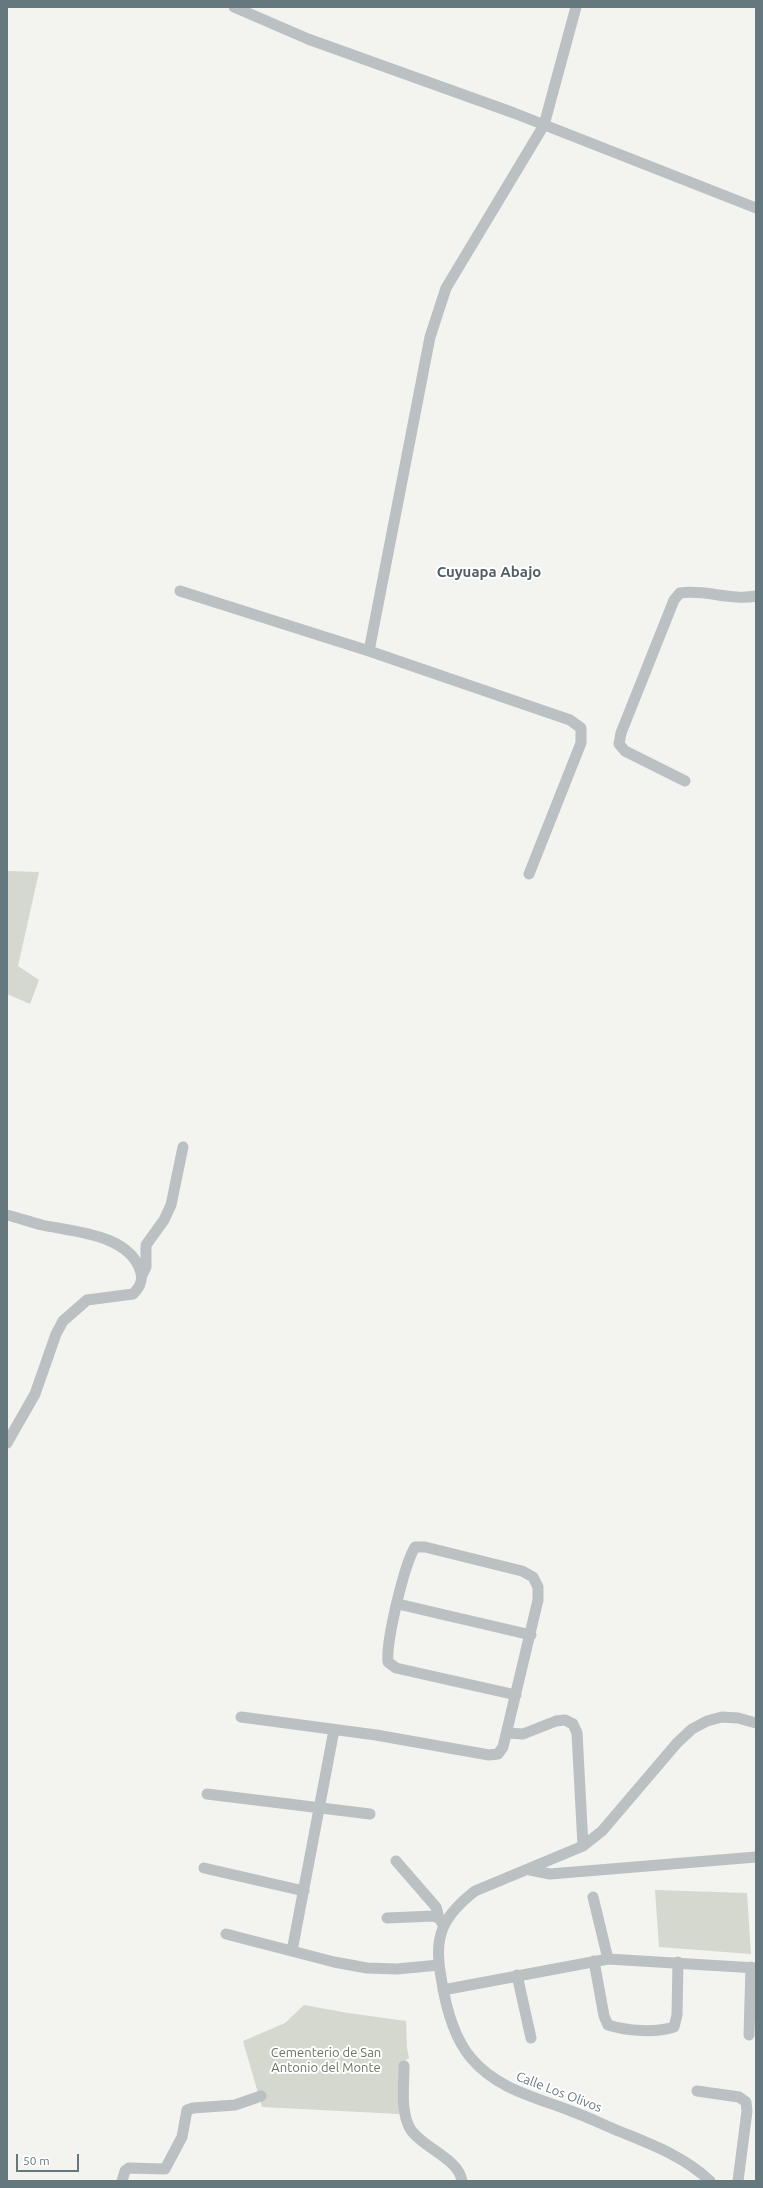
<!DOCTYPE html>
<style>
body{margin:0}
#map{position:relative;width:763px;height:2188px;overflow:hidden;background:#f3f3f0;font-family:Ubuntu,sans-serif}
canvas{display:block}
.frame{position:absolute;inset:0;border:8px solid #65787e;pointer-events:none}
.scale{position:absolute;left:16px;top:2154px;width:63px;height:18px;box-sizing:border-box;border:2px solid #65787e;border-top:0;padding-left:5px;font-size:12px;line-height:14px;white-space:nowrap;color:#65787e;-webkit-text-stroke:3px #fff;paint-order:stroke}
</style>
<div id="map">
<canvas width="763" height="2188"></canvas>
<div class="frame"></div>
<div class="scale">50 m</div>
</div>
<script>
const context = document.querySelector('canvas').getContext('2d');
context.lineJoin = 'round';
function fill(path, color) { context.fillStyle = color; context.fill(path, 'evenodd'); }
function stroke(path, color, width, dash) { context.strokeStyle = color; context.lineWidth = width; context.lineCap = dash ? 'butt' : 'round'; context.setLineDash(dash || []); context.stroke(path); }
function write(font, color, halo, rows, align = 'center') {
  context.font = font + ' Ubuntu,sans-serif'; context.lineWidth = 4; context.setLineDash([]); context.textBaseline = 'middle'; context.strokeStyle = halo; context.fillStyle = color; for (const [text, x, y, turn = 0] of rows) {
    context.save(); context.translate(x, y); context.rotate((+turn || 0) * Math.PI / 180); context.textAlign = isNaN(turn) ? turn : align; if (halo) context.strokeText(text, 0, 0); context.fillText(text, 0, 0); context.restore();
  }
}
fill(new Path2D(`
 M7 871 39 872 18 966 39 980 30 1004 7 994Z
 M655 1890 747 1893 751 1954 659 1947Z
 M304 2005 348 2013 406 2021 407 2048 409 2058 400 2064 399 2114 262 2107 243 2041 285 2023Z`), '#d4d8cf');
stroke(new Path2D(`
 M234 7 308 39 514 113 756 208
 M180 591 369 651 570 720 581 728V743L529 874
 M369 651 430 337 446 288 544 125 576 7
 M685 781 625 751 619 744 621 733 674 600 680 593C705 589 731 601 756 596
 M7 1215C19 1218 30 1222 42 1225 74 1232 131 1234 141 1273 143 1282 139 1288 133 1294L87 1300 63 1321 56 1334 35 1394 7 1443
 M142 1275 146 1267V1245L164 1220 171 1205 183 1147
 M398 1604 531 1635
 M241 1717 376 1735 489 1755 498 1754 503 1747 538 1600V1587L533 1577 522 1571 425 1547H415C404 1565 386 1641 388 1662L396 1668 516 1695
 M507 1733 523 1734 556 1721 565 1720 573 1724 577 1733 583 1846
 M207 1794 370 1814
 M396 1861 436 1907 439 1918
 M204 1868 304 1891
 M530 1870 550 1874 756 1857
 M593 1897 608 1959
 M387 1918 433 1916 439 1918 442 1923
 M226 1934 334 1962 367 1968 397 1969 439 1965
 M292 1951 334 1730
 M594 1961 604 2016 608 2025C627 2031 655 2033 674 2027L677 2015 678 1962
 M517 1975 531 2038
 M443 1990 608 1959 756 1968
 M749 2035 751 1967
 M404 2066C404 2086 400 2113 411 2130 422 2147 459 2159 462 2181
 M697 2091 739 2097 746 2102 747 2111 738 2181
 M122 2181 125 2171 129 2168 165 2169 182 2137 187 2110 193 2108 235 2105 261 2096
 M710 2181C685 2157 653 2145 621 2132 604 2125 588 2117 571 2111 535 2097 497 2089 471 2058 453 2037 445 2003 441 1977 433 1936 443 1916 475 1891L583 1846 602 1831 677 1743 692 1729 707 1721 722 1717 738 1718 756 1723`), '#bbc0c2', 11);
write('13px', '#6a7663', '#fff', [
 ["Cementerio de San",326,2053],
 ["Antonio del Monte",326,2068]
]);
write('13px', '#65787e', '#fff', [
 ["Calle Los Olivos",559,2092,21]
]);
write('bold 15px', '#525f64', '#fff', [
 ["Cuyuapa Abajo",489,572]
]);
</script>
